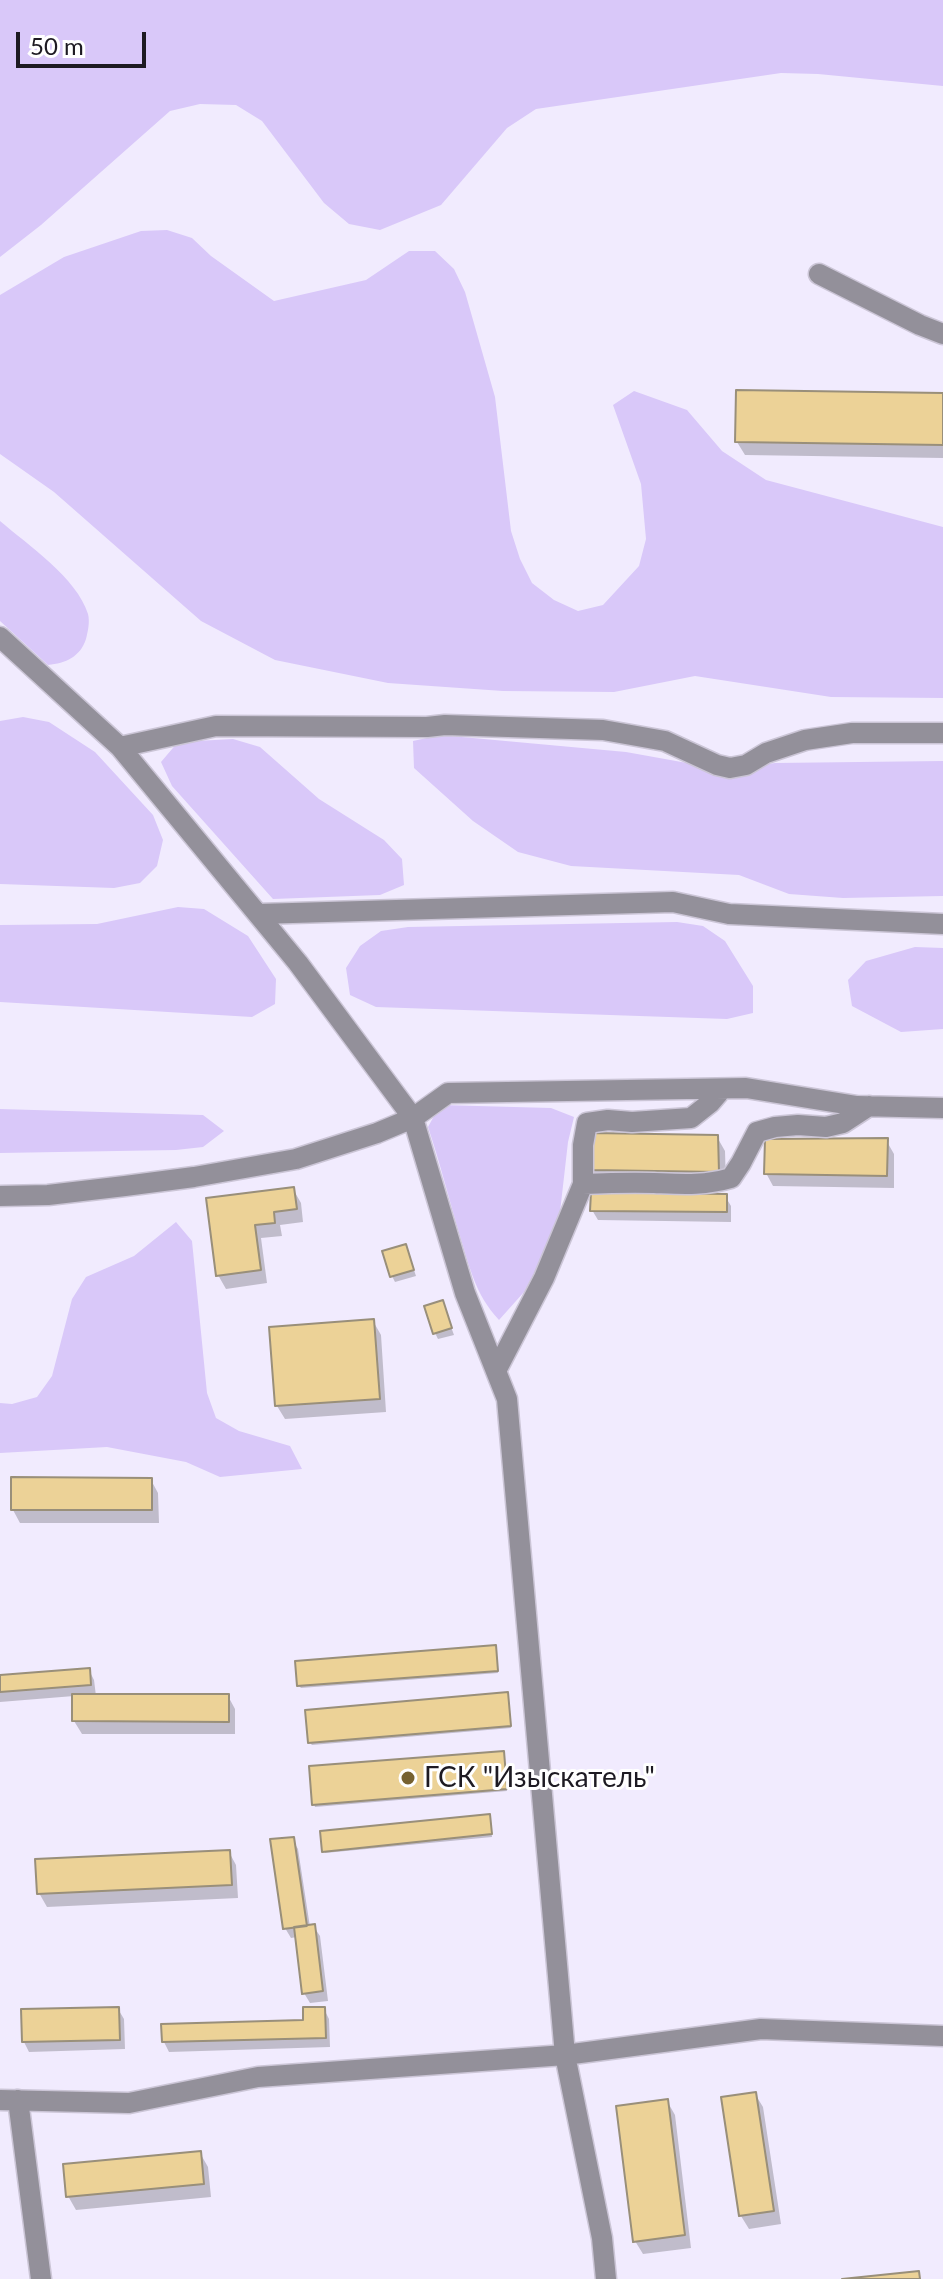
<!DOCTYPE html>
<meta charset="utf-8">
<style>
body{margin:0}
#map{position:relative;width:943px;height:2279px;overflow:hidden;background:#f1ebfe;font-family:Lato,sans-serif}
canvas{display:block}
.scale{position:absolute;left:16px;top:32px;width:130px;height:36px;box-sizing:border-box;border:4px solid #1d1a22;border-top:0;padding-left:10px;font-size:24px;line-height:28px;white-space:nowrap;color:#1d1a22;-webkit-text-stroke:6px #fff;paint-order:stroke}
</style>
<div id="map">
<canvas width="943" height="2279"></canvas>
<div class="scale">50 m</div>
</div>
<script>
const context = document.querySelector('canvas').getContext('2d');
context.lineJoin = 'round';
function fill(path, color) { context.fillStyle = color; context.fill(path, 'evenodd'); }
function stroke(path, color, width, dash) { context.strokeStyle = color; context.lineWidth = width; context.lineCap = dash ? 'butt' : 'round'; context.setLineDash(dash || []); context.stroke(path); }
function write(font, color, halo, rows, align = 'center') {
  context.font = font + ' Lato,sans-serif'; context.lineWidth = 6; context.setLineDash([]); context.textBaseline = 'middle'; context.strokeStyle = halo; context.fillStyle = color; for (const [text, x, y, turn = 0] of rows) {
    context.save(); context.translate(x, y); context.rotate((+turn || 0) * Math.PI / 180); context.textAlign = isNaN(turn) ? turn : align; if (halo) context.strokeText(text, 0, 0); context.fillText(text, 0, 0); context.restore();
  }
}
fill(new Path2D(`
 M0 0H943V86L818 74 781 73 536 109 507 128 441 205 380 230 349 224 324 203 262 121 236 105 200 104 170 111 41 225 0 257Z
 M167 230 192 238 211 256 274 301 366 280 409 251H435L454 269 465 292 495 397 511 531 520 559 532 583 554 600 578 611 603 605 639 566 646 539 641 484 613 405 634 391 687 410 722 451 766 480 943 527V698L831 697 695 676 614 692 503 691 388 683 275 660 201 621 54 492 0 454V295L64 257 141 231Z
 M0 521C28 545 77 578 88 614 90 622 88 631 86 639 80 657 66 663 48 665L0 621Z
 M23 717 49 722 95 752 153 815 163 840 157 866 140 883 114 888 0 884V721Z
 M440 735 626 752 726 770 775 763 943 761V896L843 898 789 894 739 875 571 866 518 852 473 821 414 768 413 741Z
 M233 739 260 747 319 799 384 840 402 859 404 885 380 895 273 899 172 786 161 762 178 742Z
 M178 907 204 909 248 936 276 979 275 1004 252 1017 0 1002V925L97 924Z
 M677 922 703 926 725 941 753 986V1013L727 1019 376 1007 350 995 346 968 360 946 381 931 408 927Z
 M915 947 943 948V1029L901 1032 852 1006 848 980 866 961Z
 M440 1105 551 1108 574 1117 568 1142 560 1212 545 1253 524 1292 499 1320C475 1294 470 1268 460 1236 449 1199 440 1163 428 1127Z
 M0 1109 203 1115 224 1131 203 1147 176 1150 0 1153Z
 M176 1222 192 1241 207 1393 216 1418 239 1431 290 1446 302 1469 220 1477 186 1462 107 1447 0 1453V1403L12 1404 37 1397 52 1376 72 1299 86 1277 134 1256Z`), '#d9c8f9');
fill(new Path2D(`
 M943 395V458L745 455 737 442Z
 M717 1137 725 1151 726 1185 601 1183 593 1170Z
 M886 1140 894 1154V1188L773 1186 766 1173Z
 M293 1189 301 1203 303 1222 280 1225 282 1236 261 1238 267 1283 226 1289 218 1275 209 1200Z
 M725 1196 731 1206V1222L598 1220 592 1210Z
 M408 1252 416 1276 395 1282 392 1276Z
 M442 1302 454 1335 438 1339 435 1333Z
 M373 1321 381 1335 386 1412 285 1419 277 1406Z
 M151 1480 158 1493 159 1523H20L13 1510Z
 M496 1649 498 1673 301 1688 299 1686Z
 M89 1670 94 1680 96 1696H228L235 1709V1734H82L74 1721V1696L0 1702V1677Z
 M508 1697 511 1728 312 1745 310 1743 308 1712Z
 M503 1753 507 1791 315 1807 314 1804Z
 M490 1819 492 1837 325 1853 324 1851Z
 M292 1839 298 1849 310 1927H314L320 1936 328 2001 310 2003 304 1993 297 1937 291 1938 285 1928Z
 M229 1852 236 1865 238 1898 47 1907 39 1893Z
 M118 2009 124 2019 125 2049 29 2052 24 2042Z
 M324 2009 329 2019 330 2047 169 2052 164 2042 306 2021Z
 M755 2094 763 2107 781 2224 749 2229 741 2216Z
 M667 2101 675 2115 691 2248 643 2254 635 2241Z
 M200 2153 208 2167 211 2197 76 2210 68 2196Z`), '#0003');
const building = new Path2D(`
 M736 390 943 393V445L735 442Z
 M592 1133 718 1135 719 1172 591 1170Z
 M888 1138 887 1176 764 1174 765 1139Z
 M294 1187 297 1209 274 1212 275 1223 255 1225 261 1270 216 1276 206 1198Z
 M591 1192 727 1194V1212L590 1211Z
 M406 1244 414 1270 390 1277 382 1251Z
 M443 1300 452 1328 433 1334 424 1306Z
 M374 1319 380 1399 275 1406 269 1327Z
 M11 1477 152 1478V1510H11Z
 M496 1645 498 1671 297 1686 295 1661Z
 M90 1668 91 1685 0 1692V1675Z
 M508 1692 511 1726 308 1743 305 1710Z
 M72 1694H229V1722L72 1721Z
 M504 1751 507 1789 312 1805 309 1766Z
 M490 1814 492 1834 322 1852 320 1831Z
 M294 1837 307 1926 283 1929 270 1839Z
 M230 1850 232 1885 37 1894 35 1859Z
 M315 1924 323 1991 302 1994 294 1927Z
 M119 2007 120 2040 22 2042 21 2009Z
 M303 2007H325L326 2038 162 2042 161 2024 303 2020Z
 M756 2092 774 2211 739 2216 721 2097Z
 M668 2099 685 2235 633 2242 616 2106Z
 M201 2151 204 2184 66 2197 63 2164Z
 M919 2271 920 2279H842Z`);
fill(building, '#ecd297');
stroke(building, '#998f7a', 2);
const minor = new Path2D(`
 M819 274 920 325 943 334
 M0 637 120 747 298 963 413 1118 465 1293 507 1399 565 2055 258 2077 129 2103 0 2100
 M120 747 216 726 427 727 445 725 603 730 665 741 717 765 730 768 746 765 766 753 805 740 852 733H943
 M258 914 673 902 729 914 943 924
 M583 1184V1145L587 1123 608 1120 632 1122 691 1118 710 1103 722 1089
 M0 1196 48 1195 125 1186 194 1177 296 1159 377 1133 413 1118 448 1093 746 1088 857 1106 943 1108
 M496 1371 544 1278 583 1184C606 1183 630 1182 654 1183 680 1184 704 1186 731 1178L741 1163 757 1132 775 1127 798 1125 826 1127 843 1123 869 1106
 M18 2100 41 2279
 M606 2279 602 2238 565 2055 761 2029 943 2036`);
stroke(minor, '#cbc5d6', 23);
stroke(minor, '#93909a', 20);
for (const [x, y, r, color] of [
 [408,1778,8,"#766130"]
]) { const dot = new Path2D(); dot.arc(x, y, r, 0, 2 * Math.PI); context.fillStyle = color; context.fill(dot); stroke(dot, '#fff', 3); }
write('28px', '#1d1a22', '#fff', [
 ["ГСК \"Изыскатель\"",424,1778]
], 'left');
</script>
